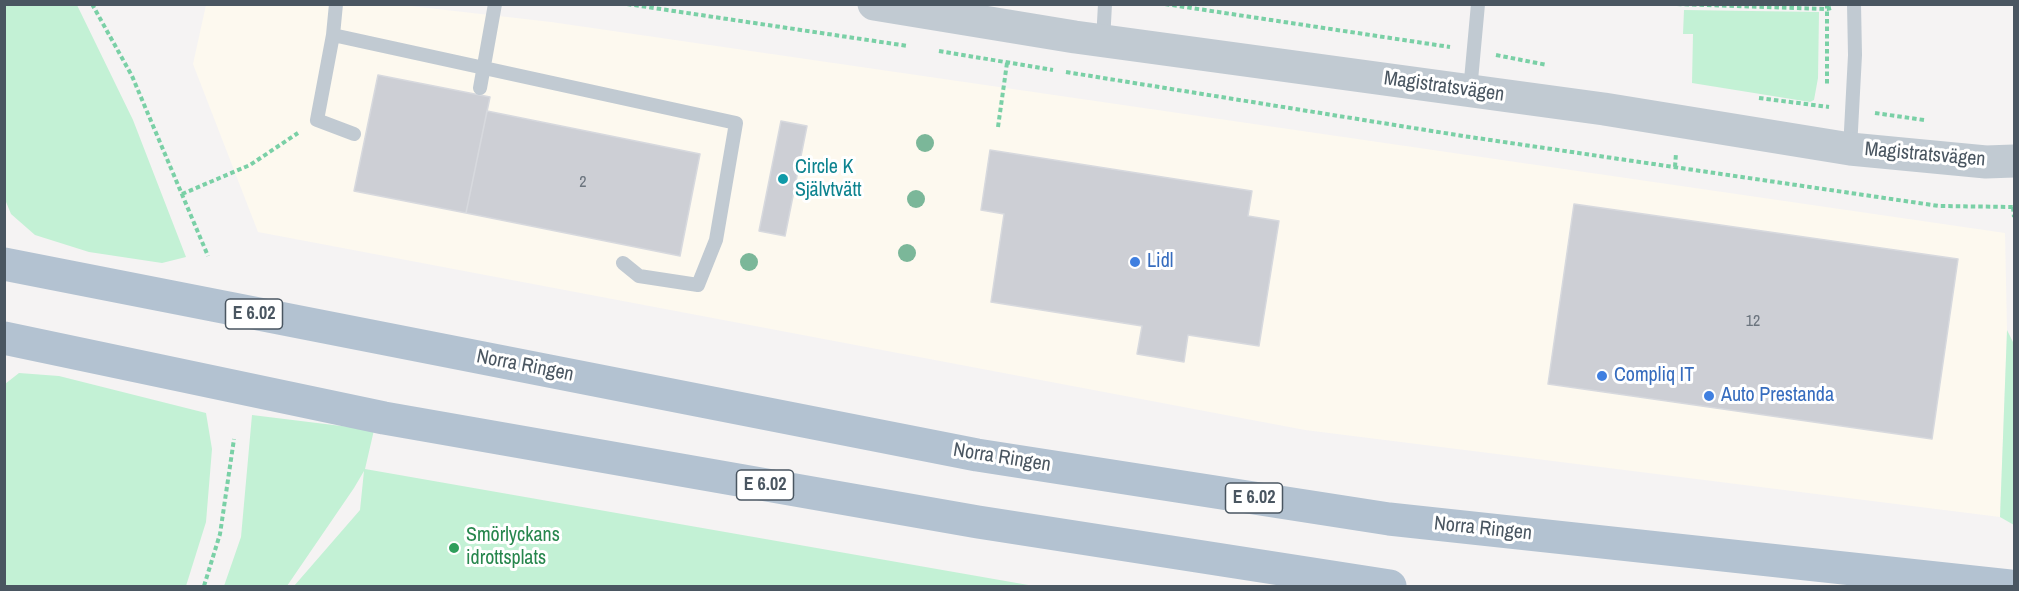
<!DOCTYPE html>
<meta charset="utf-8">
<style>
body{margin:0}
#map{position:relative;width:2019px;height:591px;overflow:hidden;background:#f5f3f3;font-family:"Archivo Narrow",sans-serif}
canvas{display:block}
.frame{position:absolute;inset:0;border:6px solid #4a5661;pointer-events:none}
</style>
<div id="map">
<canvas width="2019" height="591"></canvas>
<div class="frame"></div>
</div>
<script>
const context = document.querySelector('canvas').getContext('2d');
context.lineJoin = 'round';
function fill(path, color) { context.fillStyle = color; context.fill(path, 'evenodd'); }
function stroke(path, color, width, dash) { context.strokeStyle = color; context.lineWidth = width; context.lineCap = dash ? 'butt' : 'round'; context.setLineDash(dash || []); context.stroke(path); }
function write(font, color, halo, rows, align = 'center') {
  context.font = font + ' "Archivo Narrow",sans-serif'; context.lineWidth = 6; context.setLineDash([]); context.textBaseline = 'middle'; context.strokeStyle = halo; context.fillStyle = color; for (const [text, x, y, turn = 0] of rows) {
    context.save(); context.translate(x, y); context.rotate((+turn || 0) * Math.PI / 180); context.textAlign = isNaN(turn) ? turn : align; if (halo) context.strokeText(text, 0, 0); context.fillText(text, 0, 0); context.restore();
  }
}
fill(new Path2D(`
 M206 5H402L551 22 2005 233 2007 330 2000 517 1305 430 258 232 193 64Z`), '#fdf9ef');
fill(new Path2D(`
 M5 4 77 5 133 120 186 257 162 263 89 252 35 235 11 214 4 197Z
 M1684 10 1819 12 1818 78 1814 100 1810 102 1692 83 1693 34H1683Z
 M2007 330 2014 344V525L2000 517Z
 M19 373 59 376 206 413 212 449 206 522 186 586H5V384Z
 M252 415 374 430 365 469 1034 586H294L360 510 364 471 354 488 287 586H224L241 537Z`), '#c3f1d5');
const building = new Path2D(`
 M378 75 490 97 466 213 354 191Z
 M487 111 700 154 680 256 466 213Z
 M781 121 807 126 785 236 759 231Z
 M990 150 1252 191 1248 216 1279 221 1259 346 1188 335 1184 362 1137 354 1142 326 991 302 1004 214 981 210Z
 M1574 204 1958 259 1932 439 1548 384Z`);
fill(building, '#cdcfd5');
stroke(building, '#d7d9de', 1.5);
stroke(new Path2D(`
 M92 4 132 76 208 256
 M627 4 908 46
 M1165 4 1450 47
 M1677 4 1827 9 1831 8
 M1827 4V85
 M939 51 1053 70
 M1496 55 1547 65
 M1066 72 1463 136 1939 206 2014 207
 M1759 98 1829 107
 M1875 113 1924 120
 M998 127 1007 63
 M1675 167 1676 153
 M182 194 250 165 298 133
 M2013 207 2014 217
 M204 586 220 534 234 439`), '#7ad0a6', 4, [4.5, 3]);
stroke(new Path2D(`
 M336 4 333 35 736 123 716 240 698 285 639 276 623 263
 M333 35 317 120 354 134
 M1103 41 1105 4
 M480 88 495 4
 M1470 91 1478 4
 M1850 149 1855 55 1854 4`), '#c1cad2', 14);
stroke(new Path2D(`
 M874 4 1075 37 1604 109 1850 149 1986 162 2014 161`), '#c1cad2', 33);
stroke(new Path2D(`
 M4 264 977 455 1389 519 2010 586
 M4 338 384 418 978 522 1390 586`), '#b3c2d1', 33);
context.fillStyle = '#7bb799';
for (const [x, y] of [
 [925,143],
 [916,199],
 [907,253],
 [749,262]
]) { context.beginPath(); context.arc(x, y, 9, 0, 2 * Math.PI); context.fill(); }
for (const [x, y, r, color] of [
 [783,179,6,"#0f9aa8"],
 [1135,262,6,"#3f7fe0"],
 [1602,376,6,"#3f7fe0"],
 [1709,396,6,"#3f7fe0"],
 [454,548,6,"#2e9e5b"]
]) { const dot = new Path2D(); dot.arc(x, y, r, 0, 2 * Math.PI); context.fillStyle = color; context.fill(dot); stroke(dot, '#fff', 2); }
write('16px', '#6b747e', null, [
 ["2",583,183],
 ["12",1753,322]
]);
for (const [x, y, w] of [
 [254,314,57],
 [765,485,57],
 [1254,498,57]
]) { const box = new Path2D(); box.roundRect(x - w / 2, y - 15, w, 30, 4.5); context.fillStyle = '#fff'; context.fill(box); stroke(box, '#4a5661', 1.5); }
write('bold 18px', '#4a5661', null, [
 ["E 6.02",254,314],
 ["E 6.02",765,485],
 ["E 6.02",1254,498]
]);
write('20px', '#4a5661', '#fff', [
 ["Magistratsvägen",1444,87,8],
 ["Magistratsvägen",1925,155,5],
 ["Norra Ringen",525,366,11],
 ["Norra Ringen",1002,458,9],
 ["Norra Ringen",1483,529,6]
]);
write('20px', '#0d838f', '#fff', [
 ["Circle K",795,168],
 ["Självtvätt",795,191]
], 'left');
write('20px', '#366cbe', '#fff', [
 ["Lidl",1147,262],
 ["Compliq IT",1614,376],
 ["Auto Prestanda",1721,396]
], 'left');
write('20px', '#27864d', '#fff', [
 ["Smörlyckans",466,536],
 ["idrottsplats",466,559]
], 'left');
</script>
